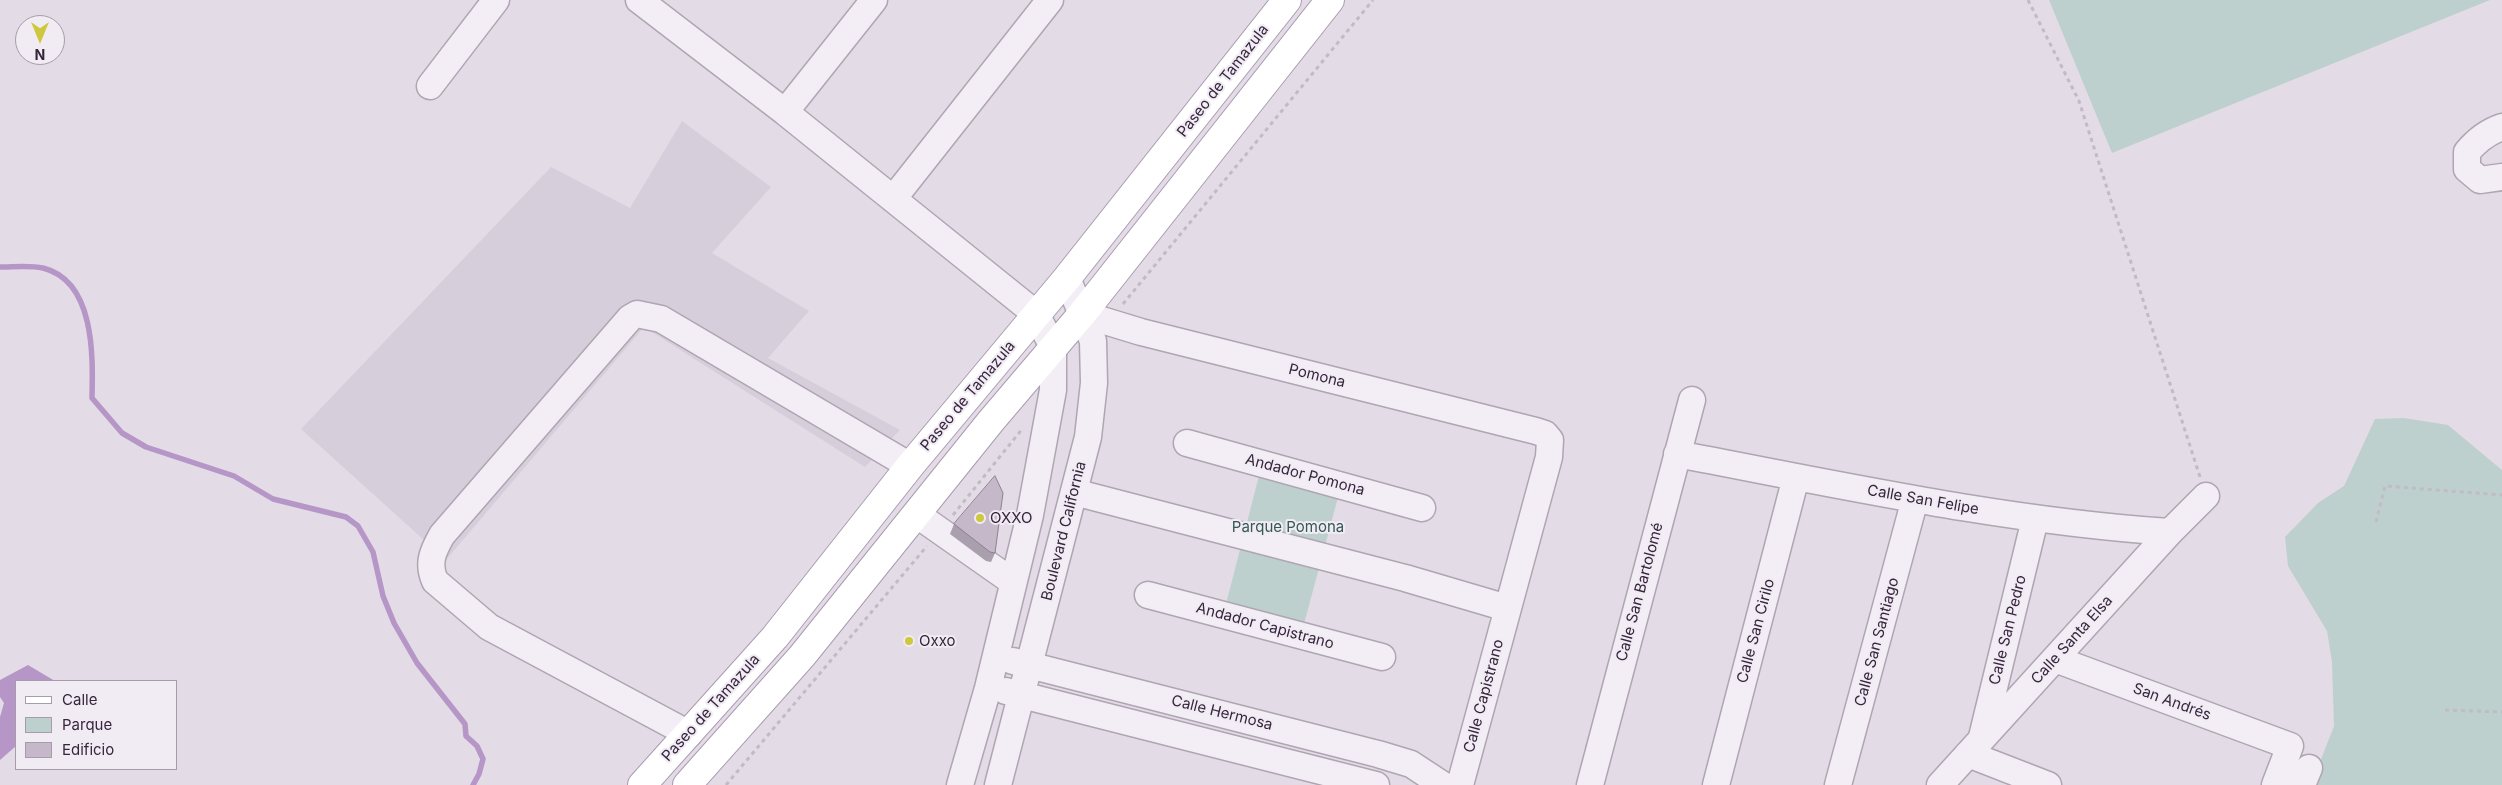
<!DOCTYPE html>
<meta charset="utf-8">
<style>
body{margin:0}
#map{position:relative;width:2502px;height:785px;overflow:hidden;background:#e3dce6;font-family:Inter,sans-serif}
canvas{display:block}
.legend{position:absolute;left:15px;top:680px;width:162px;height:90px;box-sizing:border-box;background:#f1ebf4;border:1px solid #a69caa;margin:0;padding:6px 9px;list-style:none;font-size:15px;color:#36263c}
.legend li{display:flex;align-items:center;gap:10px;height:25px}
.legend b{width:25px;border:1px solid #a69caa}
.north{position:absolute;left:15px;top:15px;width:50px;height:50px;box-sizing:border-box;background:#f1ebf4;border:1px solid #a69caa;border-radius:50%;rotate:180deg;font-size:14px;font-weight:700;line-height:20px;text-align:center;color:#36263c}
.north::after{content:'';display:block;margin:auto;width:18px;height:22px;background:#cec83e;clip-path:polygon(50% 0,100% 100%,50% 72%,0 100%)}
</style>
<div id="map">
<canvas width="2502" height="785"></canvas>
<ul class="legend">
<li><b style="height:6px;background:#fff"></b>Calle</li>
<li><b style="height:14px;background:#bdd0cd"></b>Parque</li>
<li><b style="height:14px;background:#c5b9c9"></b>Edificio</li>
</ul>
<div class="north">N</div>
</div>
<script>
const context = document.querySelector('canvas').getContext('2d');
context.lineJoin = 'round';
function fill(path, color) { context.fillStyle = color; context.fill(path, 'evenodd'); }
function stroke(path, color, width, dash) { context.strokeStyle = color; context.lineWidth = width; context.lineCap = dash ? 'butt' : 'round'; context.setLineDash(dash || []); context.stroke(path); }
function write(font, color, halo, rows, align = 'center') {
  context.font = font + ' Inter,sans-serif'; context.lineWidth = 4; context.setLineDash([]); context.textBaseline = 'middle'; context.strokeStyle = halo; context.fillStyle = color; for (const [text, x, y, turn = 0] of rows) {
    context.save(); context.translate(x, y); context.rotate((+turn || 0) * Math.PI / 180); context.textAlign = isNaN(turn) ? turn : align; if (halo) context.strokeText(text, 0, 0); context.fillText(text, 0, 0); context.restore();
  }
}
fill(new Path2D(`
 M682 121 771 187 712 253 809 311 768 358 900 430 865 467 644 327 446 560 301 429 551 167 630 208Z`), '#d7cedb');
fill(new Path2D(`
 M2049 0H2490L2112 153Z
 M2404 418 2448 425 2502 470V785H2311L2334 726 2332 662 2327 631 2288 566 2285 537 2318 503 2344 486 2375 419Z
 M1262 464 1341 486 1304 624 1226 604Z`), '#bdd0cd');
fill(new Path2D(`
 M28 665 55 681H16V746L0 760V717L4 703 0 697V680Z`), '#b596c7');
stroke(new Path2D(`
 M0 267C13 267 30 265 43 268 95 281 93 356 92 398L122 433 146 447 234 476 273 499 346 517 358 526 373 552 383 596 394 623 417 663 465 724 466 736 477 746 483 759 479 774 473 785`), '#b596c7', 5.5);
const minor = new Path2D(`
 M639 0 785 112 1036 314 1053 347V390L1030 515 988 688 960 785
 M430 86 496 0
 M785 112 874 0
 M2502 127C2487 132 2477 140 2467 152V169L2480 180 2502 177
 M893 199 1050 0
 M1082 314 1141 332 1536 431 1545 434 1550 440 1549 457 1460 785
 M1187 443 1422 508
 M1677 454C1841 485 2004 521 2170 532
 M1074 492 1405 578 1507 608
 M916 514 1013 582
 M1148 595 1382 657
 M2055 659 2290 746 2275 785
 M1013 661 1378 754 1411 764 1443 785
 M1006 691 1376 785
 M689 734 489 627 435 581C427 563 433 551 442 535L630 318 637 314 661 319 910 466
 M1982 737 2035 519
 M1968 754 2048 785
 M998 785 1088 437 1094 383 1093 341 1067 278
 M1590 785 1692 400
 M1716 785 1796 477
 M1838 785 1915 499
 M1940 785 2170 532 2206 496
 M2302 785 2309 768`);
const major = new Path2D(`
 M642 785 775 637 910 466 1067 278 1287 0
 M687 785 802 656 991 421 1082 314 1330 0`);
stroke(minor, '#afa5b3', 29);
stroke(major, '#ab9bb2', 30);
stroke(new Path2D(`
 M2028 0 2079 101 2200 477
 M1123 304 1373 0
 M953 515 1023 428
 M2376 522 2385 486 2502 495
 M2445 710 2502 712
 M726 785 927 546`), '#c2bac5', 3, [4, 4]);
stroke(minor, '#f3eef5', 26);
stroke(major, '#fff', 28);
fill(new Path2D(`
 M954 524 995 553 991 562 986 561 950 534Z`), '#a99fad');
const building = new Path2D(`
 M995 476 1003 493 995 553 990 552 954 524Z`);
fill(building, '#c5b9c9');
stroke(building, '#8a828d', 1);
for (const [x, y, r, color] of [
 [980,518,5,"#cec83e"],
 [909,641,5,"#cec83e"]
]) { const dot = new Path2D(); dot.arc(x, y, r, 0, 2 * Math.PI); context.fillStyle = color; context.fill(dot); stroke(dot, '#f1ebf4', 2); }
write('15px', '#36263c', '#f1ebf4', [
 ["Paseo de Tamazula",1223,81,-52],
 ["Pomona",1317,376,14],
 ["Paseo de Tamazula",968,396,-50],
 ["Andador Pomona",1305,475,15],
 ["Calle San Felipe",1923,500,10],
 ["Boulevard California",1064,531,-76],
 ["Calle San Bartolomé",1640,592,-75],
 ["Andador Capistrano",1265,626,15],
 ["Calle San Pedro",2008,630,-76],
 ["Calle San Cirilo",1756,631,-75],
 ["Calle Santa Elsa",2072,640,-48],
 ["Calle San Santiago",1877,642,-75],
 ["Calle Capistrano",1484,696,-75],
 ["San Andrés",2172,702,20],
 ["Paseo de Tamazula",711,708,-48],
 ["Calle Hermosa",1222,713,14]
]);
write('15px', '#36263c', '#f1ebf4', [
 ["OXXO",990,518],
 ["Oxxo",919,641]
], 'left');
write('15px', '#335855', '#f1ebf4', [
 ["Parque Pomona",1288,527]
]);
</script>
